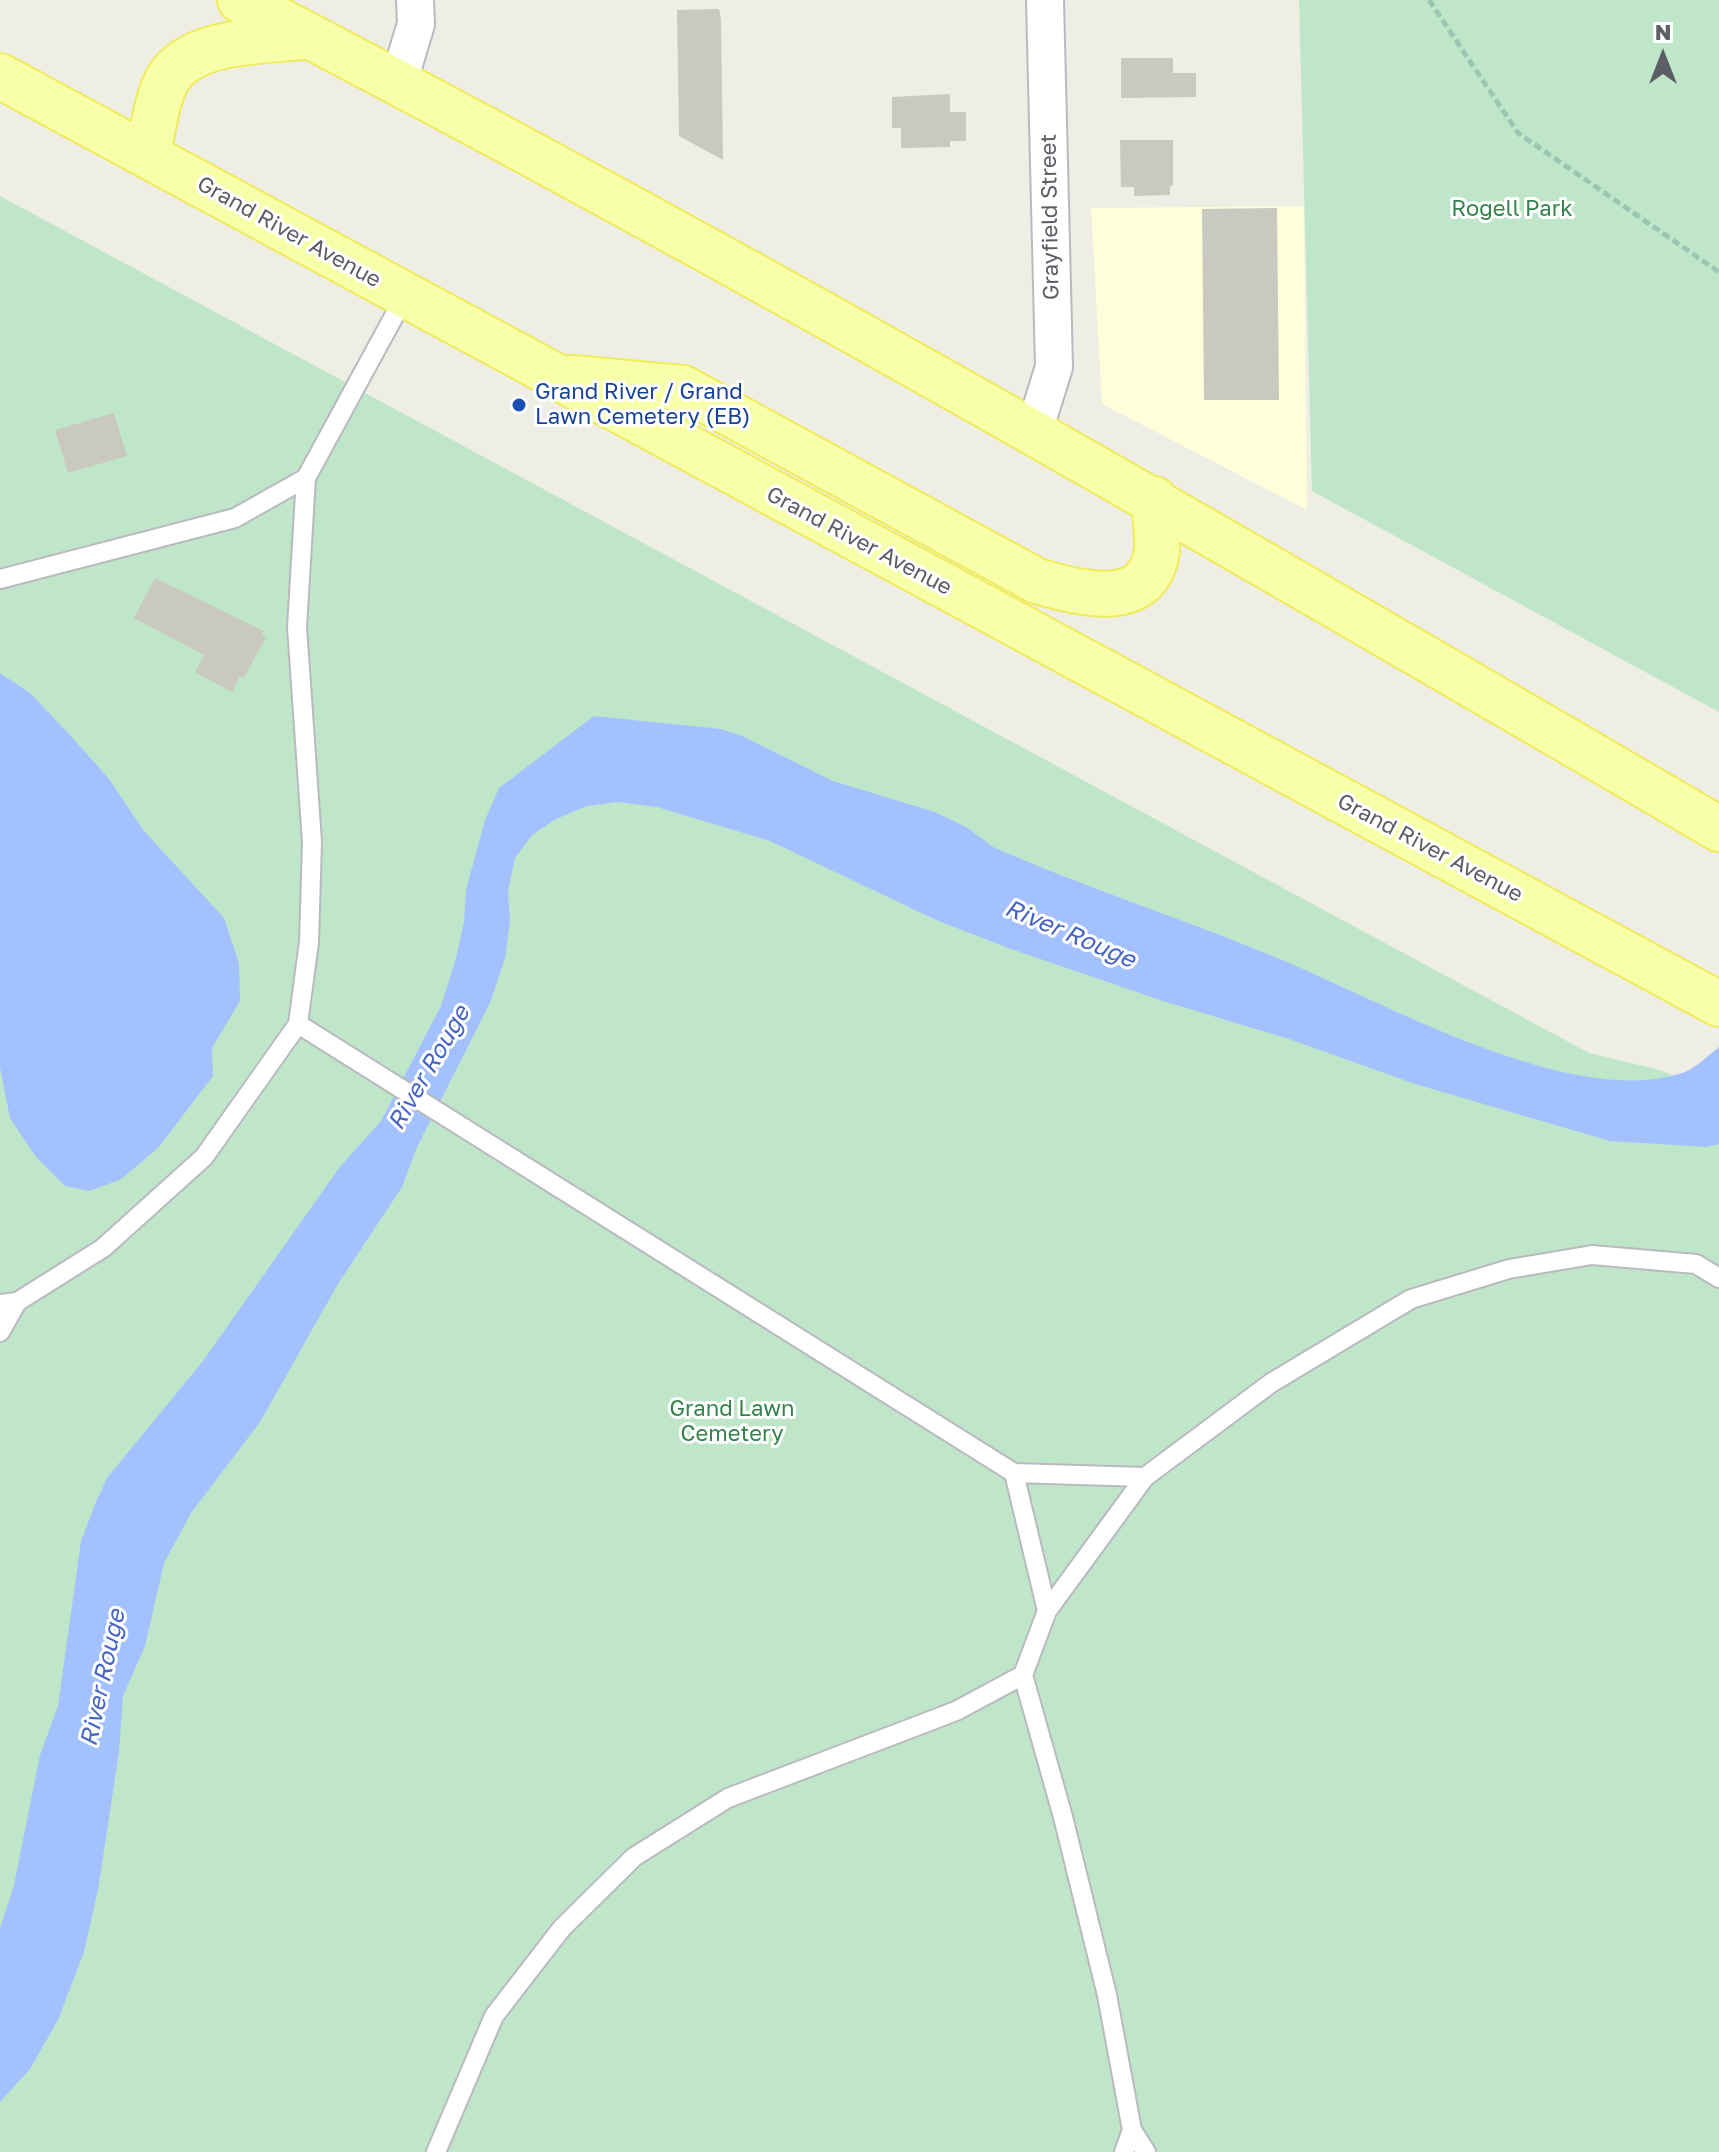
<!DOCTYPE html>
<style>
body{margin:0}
#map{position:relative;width:1719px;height:2152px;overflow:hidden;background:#eeeee4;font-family:"Golos Text",sans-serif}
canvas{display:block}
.north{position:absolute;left:1623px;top:16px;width:80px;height:80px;-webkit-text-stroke:6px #fff;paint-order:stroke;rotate:0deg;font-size:22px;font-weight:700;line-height:32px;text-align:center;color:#5c5e65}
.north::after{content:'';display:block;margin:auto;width:28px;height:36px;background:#5c5e65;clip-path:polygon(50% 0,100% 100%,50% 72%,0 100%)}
</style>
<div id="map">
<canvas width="1719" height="2152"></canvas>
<div class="north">N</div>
</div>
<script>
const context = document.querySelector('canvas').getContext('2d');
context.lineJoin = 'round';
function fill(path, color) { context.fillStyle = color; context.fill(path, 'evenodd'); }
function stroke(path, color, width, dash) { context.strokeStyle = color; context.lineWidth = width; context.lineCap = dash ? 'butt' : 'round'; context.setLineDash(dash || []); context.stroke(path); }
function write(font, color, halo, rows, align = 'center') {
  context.font = font + ' "Golos Text",sans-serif'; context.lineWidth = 6; context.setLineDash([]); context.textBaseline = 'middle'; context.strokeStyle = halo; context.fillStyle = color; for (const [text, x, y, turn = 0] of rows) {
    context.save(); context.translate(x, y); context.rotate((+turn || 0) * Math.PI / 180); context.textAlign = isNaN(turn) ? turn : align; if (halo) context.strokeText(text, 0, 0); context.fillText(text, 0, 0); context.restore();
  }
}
fill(new Path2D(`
 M1304 206 1307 510 1102 404 1091 208Z`), '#fdfeda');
fill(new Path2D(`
 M1299 0H1719V712L1312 491Z
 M0 196 1589 1053 1660 1070 1719 1095V2152H0Z`), '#c0e6ca');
fill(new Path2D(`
 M0 673 30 693 71 736 109 779 144 831 224 918 239 963 240 1001 212 1048 213 1076 158 1148 120 1180 89 1191 65 1186 36 1157 10 1118 0 1068Z
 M594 716 721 729 742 736 833 781 935 812 968 828 993 847 1033 864C1113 897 1196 924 1277 958 1380 1000 1574 1112 1685 1072 1697 1067 1709 1055 1719 1047V1144L1706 1147 1610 1141 1415 1084 1289 1039 1163 1001 1008 948 936 920 770 841 657 807 618 802 587 806 556 819 532 835 515 858 508 891 510 921 505 958 490 1003 417 1147 402 1187 338 1284 260 1422 191 1513 164 1563 145 1646 123 1696 119 1752 98 1890 84 1952 58 2020 30 2069 0 2102V1928L14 1885 40 1755 58 1706 81 1541 96 1502 107 1478 203 1361 339 1168 381 1121 441 1006 456 958 464 922 466 890 485 820 499 788Z`), '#a4c1ff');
fill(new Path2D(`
 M719 9 721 19 723 160 679 136 677 10Z
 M1121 58H1173V73H1196V97L1121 98Z
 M950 94V112H966V141H950V147L901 148V128H892V97Z
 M1120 140H1173V186H1170V195L1134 196V187H1121Z
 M1277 208 1279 400H1204L1202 209Z
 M114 413 127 456 68 473 55 430Z
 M155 578 264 631 262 635 266 637 244 678 240 676 232 692 195 672 204 655 134 618Z`), '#c9c9c0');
const service = new Path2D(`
 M0 579 235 518 306 478 405 296
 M298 1024 1014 1473 1047 1611 1023 1675 956 1711 728 1798 634 1857 562 1928 494 2016 436 2152
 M0 1304 17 1302 103 1248 204 1157 298 1024 309 942 312 842 297 627 306 478
 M0 1332 17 1302
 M1014 1473 1145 1477 1271 1383 1411 1299 1509 1269 1592 1255 1696 1264 1719 1278
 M1047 1611 1145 1477
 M1023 1675 1063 1817 1107 1995 1132 2130 1124 2152
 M1132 2130 1146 2152`);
const minor = new Path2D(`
 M398 84 416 24 415 0
 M1034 431 1054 367 1045 0`);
const primary = new Path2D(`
 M240 0C742 260 1231 544 1719 829
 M0 76 1719 1004
 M148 155C153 131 156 98 169 77 195 38 267 42 309 36
 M572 378 683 388 1037 581C1077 592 1149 614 1157 550 1158 534 1155 515 1154 499`);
stroke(service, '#b9bac0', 22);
stroke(minor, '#b9bac0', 40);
stroke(primary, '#f1eb5b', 48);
stroke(new Path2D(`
 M1429 0 1518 133 1719 272`), '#9ac7b2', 5, [8, 4]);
stroke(service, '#fff', 18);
stroke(minor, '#fff', 36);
stroke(primary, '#f8ffa9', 44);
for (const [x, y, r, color] of [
 [519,405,8,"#1a4fb4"]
]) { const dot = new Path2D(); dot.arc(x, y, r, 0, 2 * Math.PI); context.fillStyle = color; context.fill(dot); stroke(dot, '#fff', 3); }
write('22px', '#34834b', '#fff', [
 ["Rogell Park",1512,209],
 ["Grand Lawn",732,1409],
 ["Cemetery",732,1434]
]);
write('22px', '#5c5e65', '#fff', [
 ["Grayfield Street",1050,217,-91],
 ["Grand River Avenue",289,232,29],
 ["Grand River Avenue",859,541,28],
 ["Grand River Avenue",1430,848,28]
]);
write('22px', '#164399', '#fff', [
 ["Grand River / Grand",535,392],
 ["Lawn Cemetery (EB)",535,417]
], 'left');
write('italic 24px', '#4664c3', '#fff', [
 ["River Rouge",1070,934,23],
 ["River Rouge",429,1068,-60],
 ["River Rouge",103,1678,-78]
]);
</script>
